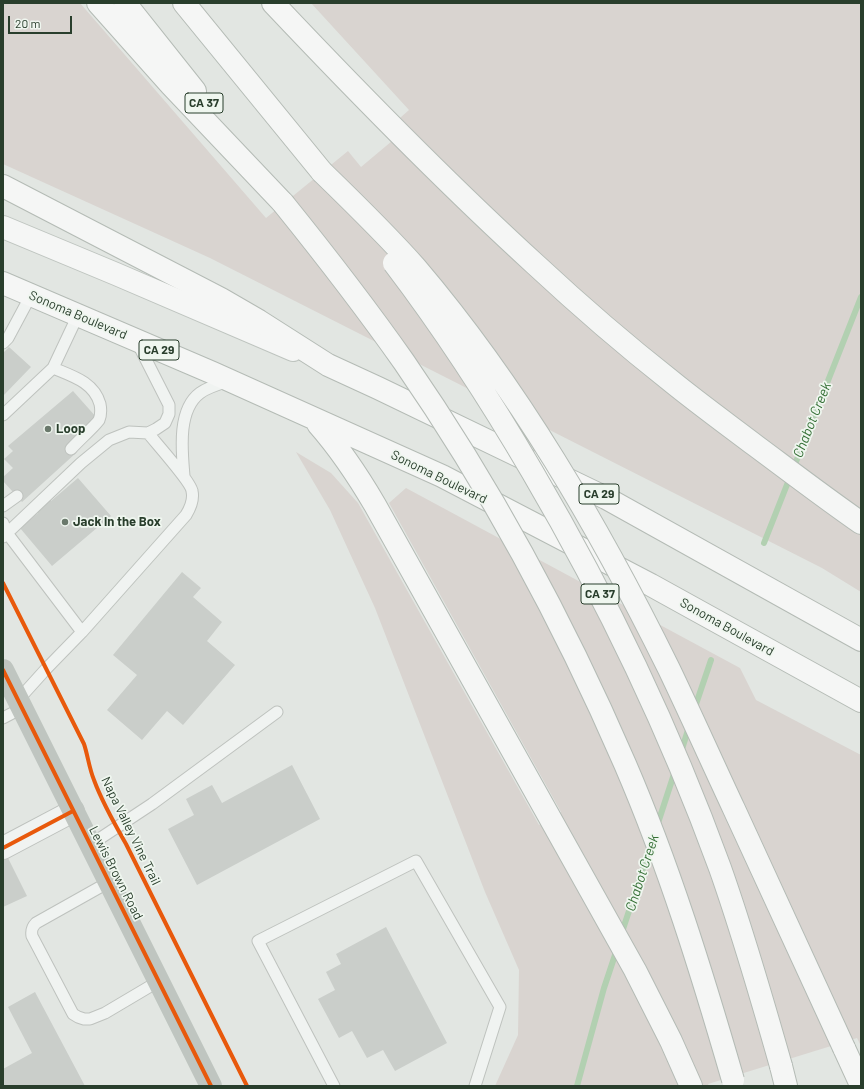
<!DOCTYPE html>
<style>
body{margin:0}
#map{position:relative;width:864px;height:1089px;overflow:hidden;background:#e2e6e2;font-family:Barlow,sans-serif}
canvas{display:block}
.frame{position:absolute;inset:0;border:4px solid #293e2c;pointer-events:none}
.scale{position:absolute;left:8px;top:16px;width:64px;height:18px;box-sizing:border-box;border:2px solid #293e2c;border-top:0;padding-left:5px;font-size:12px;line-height:14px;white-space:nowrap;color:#293e2c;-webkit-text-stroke:3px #eff6ef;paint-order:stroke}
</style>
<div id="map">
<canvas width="864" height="1089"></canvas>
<div class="frame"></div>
<div class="scale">20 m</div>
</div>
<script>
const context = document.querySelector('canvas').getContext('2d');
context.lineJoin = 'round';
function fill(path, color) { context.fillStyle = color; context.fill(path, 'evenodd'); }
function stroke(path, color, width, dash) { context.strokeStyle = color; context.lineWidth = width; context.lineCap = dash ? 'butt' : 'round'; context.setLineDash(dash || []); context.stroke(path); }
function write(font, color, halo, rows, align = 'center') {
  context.font = font + ' Barlow,sans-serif'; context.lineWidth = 3.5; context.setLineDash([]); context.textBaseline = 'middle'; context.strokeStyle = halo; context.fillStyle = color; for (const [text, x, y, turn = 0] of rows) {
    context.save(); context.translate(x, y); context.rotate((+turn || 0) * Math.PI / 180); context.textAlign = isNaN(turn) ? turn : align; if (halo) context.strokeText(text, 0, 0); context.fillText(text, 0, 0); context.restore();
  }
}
fill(new Path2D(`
 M3 3H80L266 218 348 151 361 167 392 141V125L409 110 311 3H861V592L822 568 210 258 3 164Z
 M296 452 331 473 358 503 539 825 561 812 389 503 406 488 740 668 756 700 861 755V1046L857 1038 708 1084 709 1086H495L518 1035 519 970 485 892 375 608 330 510Z`), '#d9d4d0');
stroke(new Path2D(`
 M764 543 861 297
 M694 710 711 660
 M681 752 689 727
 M657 826 675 771
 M621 935 651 845
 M577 1086 604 988 617 949`), '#b2d0b1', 6);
fill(new Path2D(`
 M9 347 31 367 3 396V353Z
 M73 391 97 418 68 446 76 453 22 502 3 481V477L13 468 4 459 13 451 8 446Z
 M78 478 111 516 52 566 20 528 38 513 35 510 49 499 51 501Z
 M182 572 201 588 193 597 222 622 207 641 235 665 183 725 167 711 142 740 107 710 137 675 113 655Z
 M292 765 320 819 197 885 168 829 194 815 186 799 212 785 222 803Z
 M8 858 27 896 3 907V860Z
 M386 927 447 1043 395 1071 383 1050 367 1058 352 1031 339 1038 318 999 335 990 326 972 341 964 336 954Z
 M35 992 85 1086H3V1069L32 1053 8 1007Z`), '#caceca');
const lane = new Path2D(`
 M3 343 8 338 31 295
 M53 368C72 376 94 382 100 404 101 409 101 415 99 420 97 424 76 443 71 449
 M3 415 53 368 78 315
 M184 476C182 452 177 410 200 393 208 387 219 384 229 381
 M3 506 17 496
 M3 523 7 533 82 632
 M3 537 81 463 109 440 129 432 148 433 156 429 165 423 169 414V405L137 342
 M18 700 46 669 82 632 186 515C191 507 194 500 192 491 191 482 156 443 148 433
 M3 718 22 708
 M90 845 152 804 277 712
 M109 882 36 923C32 927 31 930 32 936L73 1014 78 1017 84 1019H90L105 1013 159 981
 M334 1086 258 941 416 861 500 1007 475 1086`);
const street = new Path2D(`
 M3 848 73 811`);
const primary = new Path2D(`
 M3 227 116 274 293 350`);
const highway = new Path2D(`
 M98 3 171 85 283 203
 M125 3 195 91
 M184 3 322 172
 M273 3C358 93 445 182 536 265 579 305 624 344 671 381 698 403 727 424 756 446 791 472 825 498 861 523
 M3 186 221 299 259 321 328 365 378 388 606 498 861 640
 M3 283 213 373 442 476 651 585 861 701
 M318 424C340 449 358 476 375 505L635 970 671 1041 691 1086
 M844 1048 861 1085
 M781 1066 786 1086`);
stroke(lane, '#bec2be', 13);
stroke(street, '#bec2be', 24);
stroke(primary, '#bec4bf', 24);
stroke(highway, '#b4bbb5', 24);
stroke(lane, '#f0f3f1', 11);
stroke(street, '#f0f3f1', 22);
stroke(new Path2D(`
 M3 670 211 1086`), '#bfc5c0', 22);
stroke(primary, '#f5f6f5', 22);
stroke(highway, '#f5f6f5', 22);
const highwayBridge = new Path2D(`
 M322 172C354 203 386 234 416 268 518 388 599 527 669 669 691 715 712 762 734 809 771 889 807 969 844 1048
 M283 203C325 255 366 308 404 362 491 488 564 623 625 764 669 866 702 973 733 1080
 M394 263C445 330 491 401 533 473 607 599 670 731 720 868 743 933 762 999 781 1066`);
stroke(highwayBridge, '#b4bbb5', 24, []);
stroke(highwayBridge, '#f5f6f5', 22);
stroke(new Path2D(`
 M3 583 84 744C88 756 89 768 94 780 102 802 114 823 126 844L247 1086
 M3 670 211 1086
 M3 848 73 811`), '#e8590c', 4);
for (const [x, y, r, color] of [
 [48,429,4,"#6a796c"],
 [65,522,4,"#6a796c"]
]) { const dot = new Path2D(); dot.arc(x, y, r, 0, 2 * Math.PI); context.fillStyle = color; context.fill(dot); stroke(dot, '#eff6ef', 1.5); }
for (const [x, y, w] of [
 [204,103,38],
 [159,350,40],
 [599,494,40],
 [600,594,38]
]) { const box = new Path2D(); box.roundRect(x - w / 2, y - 10, w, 20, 3); context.fillStyle = '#eff6ef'; context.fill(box); stroke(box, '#293e2c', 1); }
write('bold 12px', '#293e2c', null, [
 ["CA 37",204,103],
 ["CA 29",159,350],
 ["CA 29",599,494],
 ["CA 37",600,594]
]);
write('13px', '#293e2c', '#eff6ef', [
 ["Sonoma Boulevard",78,315,23],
 ["Sonoma Boulevard",439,477,26],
 ["Sonoma Boulevard",727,627,29],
 ["Napa Valley Vine Trail",131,831,64],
 ["Lewis Brown Road",116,873,63]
]);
write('bold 13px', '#293e2c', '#eff6ef', [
 ["Loop",56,429],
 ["Jack in the Box",73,522]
], 'left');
write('italic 14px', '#367037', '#eff6ef', [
 ["Chabot Creek",812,420,-68],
 ["Chabot Creek",642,873,-72]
]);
</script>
